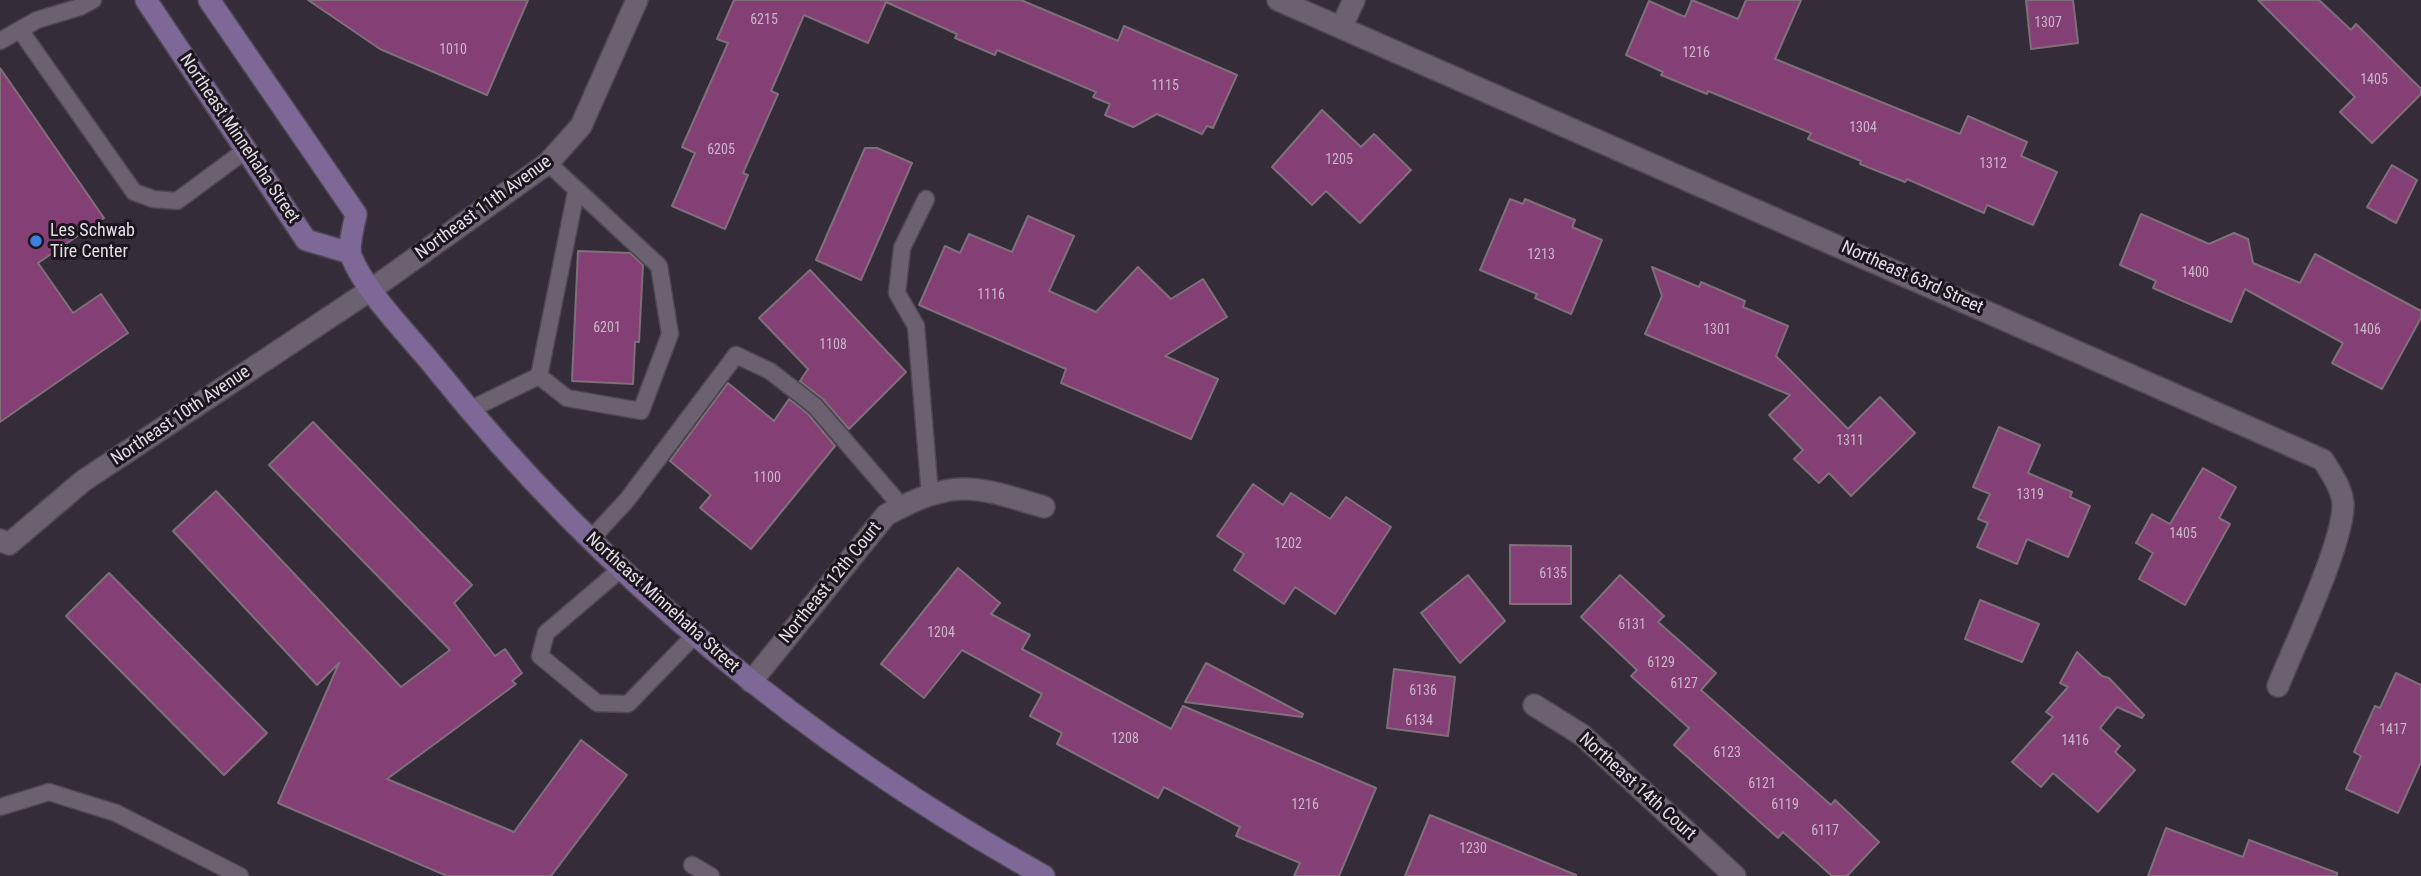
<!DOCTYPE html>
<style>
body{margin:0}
canvas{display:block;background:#342c39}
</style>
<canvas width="2421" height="876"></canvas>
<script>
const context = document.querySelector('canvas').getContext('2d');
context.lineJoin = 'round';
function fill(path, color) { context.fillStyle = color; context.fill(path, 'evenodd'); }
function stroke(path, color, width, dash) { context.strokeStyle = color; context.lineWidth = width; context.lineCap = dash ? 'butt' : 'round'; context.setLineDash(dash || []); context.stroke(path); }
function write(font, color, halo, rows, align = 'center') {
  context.font = font + ' "Roboto Condensed",sans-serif'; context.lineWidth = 6; context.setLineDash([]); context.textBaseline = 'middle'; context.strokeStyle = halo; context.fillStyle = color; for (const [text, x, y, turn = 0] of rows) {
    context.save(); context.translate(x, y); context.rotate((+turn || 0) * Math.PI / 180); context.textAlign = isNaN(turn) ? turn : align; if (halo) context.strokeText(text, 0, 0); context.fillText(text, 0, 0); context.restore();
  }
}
const building = new Path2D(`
 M308 0H528L487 95 380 49Z
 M734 0H1021L1118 41 1124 26 1237 75 1213 128 1207 126 1202 134 1157 114 1133 127 1105 115 1110 104 1093 97 1096 92 997 50 995 55 955 38 957 34 886 2 868 43 804 15 771 91 778 94 743 173 748 175 725 229 672 206 695 153 682 147 728 43 717 39Z
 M1692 0 1738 19 1746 0H1801L1775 59 1960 134 1968 116 2027 142 2021 156 2057 172 2033 225 1987 205 1984 213 1907 179 1905 182 1860 164 1861 161 1808 139 1811 133 1708 91 1707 94 1661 75 1663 72 1626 55 1649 1 1685 17Z
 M2026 0H2073L2078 43 2031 49Z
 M2258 0H2319L2351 30 2356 24 2421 89V94L2372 143 2340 112 2355 97Z
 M0 68 104 218 38 263 73 313 101 294 128 333 0 422Z
 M1322 110 1361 147 1374 134 1411 170 1360 223 1326 191 1312 205 1272 167Z
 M865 148H877L912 163 861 280 816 260Z
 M2392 165 2417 180 2396 223 2367 207Z
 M1510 199 1523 204 1525 199 1575 220 1572 227 1602 240 1571 314 1535 298 1537 294 1480 270Z
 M2141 214 2209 244 2234 233 2248 239 2253 263 2300 283 2315 254 2421 311V318L2382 389 2332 363 2343 343 2245 289 2231 322 2153 288 2156 281 2120 265Z
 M1028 216 1074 236 1049 291 1096 312 1138 267 1171 299 1203 279 1227 317 1165 356 1218 379 1191 439 1061 383 1066 369 919 305 945 246 960 253 969 234 1012 252Z
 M578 251 630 253 643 265 639 342H635L633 384 572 381Z
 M1652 267 1699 287 1701 282 1745 301 1743 307 1788 326 1776 356 1848 429 1880 397 1915 433 1851 496 1829 473 1819 483 1794 459 1803 450 1769 415 1790 395 1645 334 1662 296Z
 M810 270 906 372 849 429 823 399 800 381 808 369 759 318Z
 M728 383 774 421 789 399 808 414 835 446 751 549 700 508 711 495 670 461Z
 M313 422 472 585 454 603 495 656 505 649 522 673 512 681 516 684 387 779 514 832 581 740 627 775 551 876H447L278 803 339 663 317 685 173 531 216 491 401 687 450 650 269 465Z
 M1999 427 2040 445 2028 473 2072 492 2070 497 2090 506 2068 557 2027 539 2017 564 1977 547 1988 523 1978 519 1990 494 1973 487Z
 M2203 468 2236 487 2219 518 2230 524 2185 605 2139 579 2153 553 2136 543 2152 514 2170 524Z
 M1253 484 1283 505 1291 493 1330 519 1346 497 1391 527 1335 614 1295 587 1284 604 1234 570 1244 554 1217 536Z
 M1510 545 1571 546V604H1510Z
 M958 568 1000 603 991 614 1030 635 1022 649 1171 729 1183 706 1376 788 1339 876H1294L1300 863 1236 836 1240 827 1164 787 1158 798 1057 744 1062 733 1030 716 1042 694 962 650 924 698 881 664Z
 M109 573 267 733 224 775 66 616Z
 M1468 575 1505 621 1460 663 1421 613Z
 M1620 575 1664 616 1658 622 1716 673 1701 690 1831 805 1835 800 1879 842 1847 876H1832L1783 832 1778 838 1674 745 1689 728 1631 676 1637 670 1581 617Z
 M1980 600 2039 624 2022 662 1965 639Z
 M2077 652 2102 676 2109 678 2144 715 2142 718 2117 707 2100 728 2120 746 2115 752 2135 770 2098 812 2053 773 2041 787 2012 762 2053 717 2046 712 2068 687 2060 683Z
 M1206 663 1303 714 1302 717 1185 702Z
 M1394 669 1455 677 1448 736 1387 728Z
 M2396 673 2421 685V762L2398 813 2346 789 2361 756 2354 752 2375 706 2380 708Z
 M1430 815 1576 875V876H1405Z
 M2166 828 2243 857 2249 840 2337 873V876H2148Z`);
fill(building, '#843f74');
stroke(building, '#7f6f7a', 2);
const service = new Path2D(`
 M20 30 134 192 153 199 177 201 246 150
 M0 41 37 20 80 7 93 0
 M926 199 902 248 897 293 916 326 930 495
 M539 376 567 398 641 411 670 334 659 266 548 163
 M539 376 576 192
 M469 410 539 376
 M590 540 627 500 736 355 770 371 815 406 902 507
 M621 569 546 633 540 656 597 703 628 704 695 635
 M0 807 49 792 116 813 240 876
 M692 865 711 876`);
const minor = new Path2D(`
 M1278 0 2323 460C2331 473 2342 488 2343 504 2344 542 2294 646 2278 686
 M1342 26 1354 0
 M0 540 9 544 83 481 372 289 548 163 581 126 637 0
 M751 682 886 515C955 478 972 485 1044 507
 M1534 705 1582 735 1735 876`);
const secondary = new Path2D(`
 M146 0 306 240 350 253
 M209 0 356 214C354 225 348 245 351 256 367 295 411 337 437 370 604 578 812 747 1044 876`);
stroke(service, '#4f4853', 19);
stroke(minor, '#4f4853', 24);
stroke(secondary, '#4f4853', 24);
stroke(service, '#6b6170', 16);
stroke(minor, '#6b6170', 21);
stroke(secondary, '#7d6897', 21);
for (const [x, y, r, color] of [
 [36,241,7,"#3f7fe0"]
]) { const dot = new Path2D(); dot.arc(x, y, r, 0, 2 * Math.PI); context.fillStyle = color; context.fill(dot); stroke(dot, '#1a161c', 2.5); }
write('14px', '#cab5c9', null, [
 ["6215",764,20],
 ["1307",2048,23],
 ["1010",453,50],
 ["1216",1696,53],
 ["1405",2374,80],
 ["1115",1165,86],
 ["1304",1863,128],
 ["6205",721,150],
 ["1205",1339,160],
 ["1312",1993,164],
 ["1213",1541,255],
 ["1400",2195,273],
 ["1116",991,295],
 ["6201",607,328],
 ["1301",1717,330],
 ["1406",2367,330],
 ["1108",833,345],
 ["1311",1850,441],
 ["1100",767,478],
 ["1319",2030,495],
 ["1405",2183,534],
 ["1202",1288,544],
 ["6135",1553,574],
 ["6131",1632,625],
 ["1204",941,633],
 ["6129",1661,663],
 ["6127",1684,684],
 ["6136",1423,691],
 ["6134",1419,721],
 ["1417",2393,730],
 ["1208",1125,739],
 ["1416",2075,741],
 ["6123",1727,753],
 ["6121",1762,784],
 ["1216",1305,805],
 ["6119",1785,805],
 ["6117",1825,831],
 ["1230",1473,849]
]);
write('18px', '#e2dce5', '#1a161c', [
 ["Northeast Minnehaha Street",239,139,56],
 ["Northeast 11th Avenue",484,208,-36],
 ["Northeast 63rd Street",1912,278,24],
 ["Northeast 10th Avenue",181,416,-34],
 ["Northeast 12th Court",831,583,-51],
 ["Northeast Minnehaha Street",662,603,42],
 ["Northeast 14th Court",1637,787,42]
]);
write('18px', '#e2dce5', '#1a161c', [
 ["Les Schwab",50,231],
 ["Tire Center",50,252]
], 'left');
</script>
